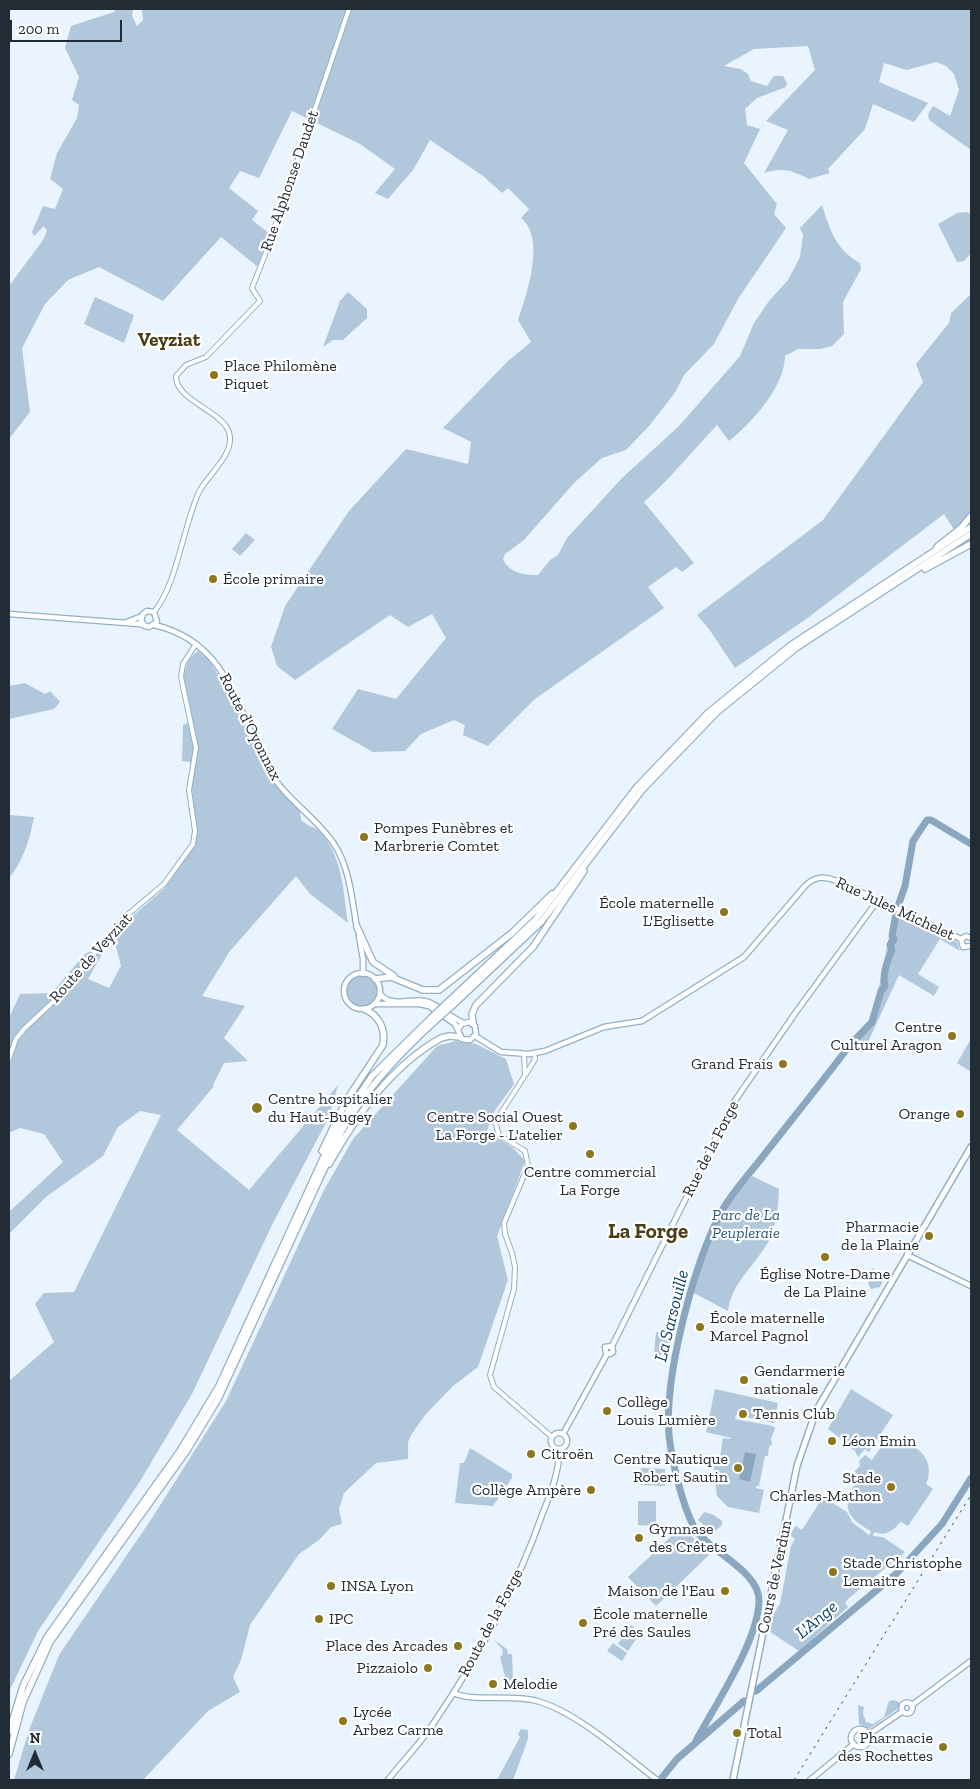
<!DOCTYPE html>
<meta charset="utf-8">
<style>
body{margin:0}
#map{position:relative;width:980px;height:1789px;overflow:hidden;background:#e9f4fe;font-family:"Zilla Slab",serif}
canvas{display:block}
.frame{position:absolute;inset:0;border:10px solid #212c35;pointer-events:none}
.north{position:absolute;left:10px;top:1729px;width:50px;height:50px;-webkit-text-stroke:4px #fff;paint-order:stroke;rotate:0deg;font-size:14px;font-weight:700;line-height:20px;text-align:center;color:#212c35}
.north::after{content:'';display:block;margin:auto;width:18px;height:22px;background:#212c35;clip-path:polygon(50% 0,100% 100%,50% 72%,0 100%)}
.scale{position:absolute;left:10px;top:20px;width:112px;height:22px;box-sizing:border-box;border:2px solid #212c35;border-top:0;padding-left:6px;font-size:15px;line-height:18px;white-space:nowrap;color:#212c35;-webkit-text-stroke:4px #fff;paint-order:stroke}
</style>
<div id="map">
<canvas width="980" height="1789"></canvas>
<div class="frame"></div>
<div class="north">N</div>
<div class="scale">200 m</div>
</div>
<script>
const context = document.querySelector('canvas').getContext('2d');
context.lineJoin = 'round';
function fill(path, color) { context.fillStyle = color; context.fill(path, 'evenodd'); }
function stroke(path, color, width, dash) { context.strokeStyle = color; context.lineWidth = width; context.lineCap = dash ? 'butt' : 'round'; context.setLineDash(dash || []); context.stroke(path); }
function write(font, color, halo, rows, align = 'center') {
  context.font = font + ' "Zilla Slab",serif'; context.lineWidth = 4.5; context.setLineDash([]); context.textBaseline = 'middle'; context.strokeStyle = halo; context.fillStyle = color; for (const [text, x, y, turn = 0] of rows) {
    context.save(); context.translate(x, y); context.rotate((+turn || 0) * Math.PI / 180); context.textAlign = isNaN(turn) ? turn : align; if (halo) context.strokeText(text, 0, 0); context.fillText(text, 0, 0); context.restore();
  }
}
fill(new Path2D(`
 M116 9H133L132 16 137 26 143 20 142 9H971V150L929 120 928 114 933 106 950 116 959 90 954 74 946 66 936 62 907 70 884 63 879 82 928 103 914 122 873 104 865 129 828 169 830 173 809 179C792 170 782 167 764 173L788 130 766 121 815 70 808 46 754 49 724 66 741 69 748 74 751 81 767 86 774 76H783L787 83 786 87 757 98 745 109 747 125 760 129 744 163 777 204 774 214 786 228 738 299 714 344 684 375 676 391 650 425 626 450 602 458 574 483 524 540 505 554 503 560C511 573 523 575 538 575L550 560 558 555 567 538 622 478 679 426 740 356 754 323 769 301 788 280 800 257 803 235 800 228 822 205C830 230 836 250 860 263L861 269 843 302 844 334 832 346 820 349H798L785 356C785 386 752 423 729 441L717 425 666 481 644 502 694 563 682 572 676 567 648 587 664 608 535 699 488 746 463 735 465 725 454 720 421 734 405 751 373 752 332 729 358 689 396 699 446 638 432 614 408 627 390 615 295 680 277 666 271 647 285 606 349 511 406 449 468 464 471 442 443 428 508 361 531 342 518 320C527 294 546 238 521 218L529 209 508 188 502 193 483 176 430 140 413 170 388 199 375 193 395 169 360 144 292 111 259 178 240 171 229 188 258 211 252 220 269 233 258 267 221 237 163 301 99 267 68 280 45 304 22 348 30 412 9 439V286L43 240 47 231 44 226 34 236 32 232 43 206 55 209 63 189 50 179 57 153 77 118 79 105 72 100 79 77 65 48 71 26 114 12Z
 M968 212 971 215V253L964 261 957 262 938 224 957 213Z
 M348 292 367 309V318L343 340H333L323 347 340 301Z
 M971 294V548L960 539 944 514 809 617 735 668 709 629 697 615 823 520 923 382 916 364 949 323 951 313Z
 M95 297 134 315 124 343 84 324Z
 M246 533 255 540 240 556 232 549Z
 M198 651 209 660 235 702 266 775 300 811 301 820C307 826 315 827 320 832 343 857 343 891 348 923L310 894 296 876 230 951 202 996 245 1006 224 1038 248 1061 224 1063 213 1085 214 1086 177 1130 249 1190 338 1085 329 1117 273 1223 192 1394 139 1483 38 1631 9 1692V1381L54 1342 35 1304 44 1293 74 1292 161 1115 140 1111 118 1127 103 1156 46 1197 9 1234V1212L63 1162 44 1134 20 1128 9 1133V1018L20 994 52 993 83 956 106 939V947L88 979 109 988 121 966 115 943 119 928 165 888 196 842 190 762 182 761 183 725 190 722C186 698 175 668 198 651Z
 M25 683 45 694 50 691 60 702 54 709 9 719V686Z
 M9 815 34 817C30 838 23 862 9 878Z
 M894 912 957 942 960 951 940 939 918 974 939 987 934 996 899 975 867 1044 856 1041 865 1031 873 1016Z
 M347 991a15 15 0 1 1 30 0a15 15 0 1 1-30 0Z
 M971 1039V1072L957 1063Z
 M456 1041 476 1044 506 1059 514 1084 494 1112 487 1131 513 1148 525 1161 497 1236 508 1280 478 1367 453 1386 425 1415 411 1435 408 1442V1459L376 1463 344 1493 339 1509 342 1524 331 1527 319 1540 299 1554 250 1625 241 1660 233 1677 240 1692 208 1711 143 1780H14L29 1730 59 1655 152 1518 226 1401 324 1190 353 1139 437 1046Z
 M752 1176 779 1189C778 1205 777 1222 771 1236 759 1263 732 1280 728 1311L692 1292C705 1244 716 1211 752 1176Z
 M872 1268 885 1277 880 1287 871 1289C866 1281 868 1275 872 1268Z
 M656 1332 671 1333 669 1356 654 1354Z
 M715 1389 778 1403 774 1423 736 1415 735 1419 773 1426 775 1428 771 1439 772 1444 769 1447 768 1456H765L759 1486H756V1488L764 1490 759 1513 728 1507 717 1496 712 1457 720 1458 723 1438 730 1439 731 1438 706 1432Z
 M851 1389 893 1415 869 1452 865 1449 858 1457 855 1451 842 1442 843 1440 828 1429Z
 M892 1441C916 1441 937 1460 926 1484L933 1489 908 1526 901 1522C893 1530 886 1537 874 1532L873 1536 883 1537 905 1552 849 1598 845 1603 848 1607 799 1651 770 1632 773 1614 780 1604 791 1546 795 1539 789 1535 796 1526 802 1530 823 1497 847 1512 852 1522 869 1535 871 1531C845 1517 841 1505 857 1481L850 1476 860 1466 859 1461 865 1455 872 1460 883 1444Z
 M470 1448 512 1474V1478L493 1506 455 1503 460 1463H464Z
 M641 1468 665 1469V1486L640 1485Z
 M638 1501H656V1526L638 1525Z
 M704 1512 714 1515 722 1521V1525L713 1533 698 1520Z
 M682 1526 709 1555 656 1606 628 1577Z
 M631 1625 641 1632 628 1651 618 1644Z
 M494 1640 507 1649 508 1654H512L513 1680H506L500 1657 502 1656 503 1650Z
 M613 1643 627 1653 622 1661 607 1651Z
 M894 1700 899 1702V1708L869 1729 859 1724 858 1705 864 1707 863 1713 866 1722 873 1724 884 1717 889 1701Z
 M521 1729 528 1730V1739L513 1780H497L520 1737 518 1734Z`), '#b1c7db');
fill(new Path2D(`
 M745 1452 756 1454 750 1482 739 1479Z`), '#8aa7bf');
stroke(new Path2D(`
 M898 906 905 886 913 841 927 820H931L971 844
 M756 1691 896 1574 942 1524 971 1478
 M696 1741C715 1705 759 1640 759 1600 759 1570 707 1551 694 1527 682 1504 672 1462 669 1435 664 1376 694 1261 723 1209 734 1190 751 1172 764 1155 793 1118 822 1082 850 1045L872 1022 881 991 885 986C882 976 888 959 892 950L890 945 894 939 892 936 896 913
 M660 1780 677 1759 744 1701`), '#8aa7bf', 7);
const tertiary = new Path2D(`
 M154 612C177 585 183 526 199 492 208 474 236 454 229 432 221 410 175 400 176 376L186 365 206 357 260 301 252 288 268 247 349 9
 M534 1053 535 1059 531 1066 495 1122 499 1135 525 1151 528 1166 504 1223 505 1234 512 1253 515 1267 514 1289 490 1375 494 1387 552 1437
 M524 1055 525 1074
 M9 1059 16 1039 24 1029 55 1000 126 916 164 884 193 844 195 831 189 790 196 748 181 677 183 664 196 644`);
const secondary = new Path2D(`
 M9 614 140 624 149 627 157 622 154 612 147 611 143 614 141 621 145 626
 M127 622 142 616
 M154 625C230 642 237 713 269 770 285 799 316 817 334 844 350 868 352 901 357 928
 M359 936 363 959V974
 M961 939 963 947 971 946
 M961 939 966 936 971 938
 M344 991a18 18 0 1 1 36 0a18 18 0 1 1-36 0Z
 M380 994C392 1008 409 998 425 1001 440 1005 450 1018 464 1023
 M374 1004H419L429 1006 455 1024 462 1039 470 1040 476 1034 475 1026 469 1022 462 1024 458 1029
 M475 1036 501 1052 529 1054 545 1051 604 1027 642 1021 744 957 805 886C815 876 824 876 837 881L961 939
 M907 1255 971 1286
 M612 1346 605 1347 606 1353 610 1354 613 1352 612 1346 734 1102 796 1012 878 900
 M551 1441a8 8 0 1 1 16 0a8 8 0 1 1-16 0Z
 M563 1434 607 1354
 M454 1693C470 1702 514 1694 537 1701 577 1712 624 1755 657 1780
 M901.5 1708a5.5 5.5 0 1 1 11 0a5.5 5.5 0 1 1-11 0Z
 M912 1705 971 1661
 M851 1738a9 9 0 1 1 18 0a9 9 0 1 1-18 0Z
 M868 1735 903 1711
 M388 1780C402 1762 418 1746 431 1727 476 1661 516 1590 542 1515 550 1495 560 1471 559 1449
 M810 1780 854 1744`);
const primary = new Path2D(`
 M733 1780 797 1466 816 1411 971 1147`);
const motorway = new Path2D(`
 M937 547 961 528 971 516
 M925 569 971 544
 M357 927 373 962 394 976
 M375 979 391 977 423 990H439L512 933 552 894
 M448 1002 535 920 637 787 708 713 791 645 971 527
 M453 1005 541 922 642 790 717 712 796 648 971 534
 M473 1024 472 1014 476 1005 533 947 584 871
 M322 1151 346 1101 383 1045C386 1029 379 1015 364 1009
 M329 1164C356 1116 391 1066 441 1038L449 1036 460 1037
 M9 1732 23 1686 47 1637 180 1451 219 1386 337 1128 372 1076 431 1018
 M9 1754 23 1702 50 1642 186 1452 218 1399 342 1130C367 1088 399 1054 435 1021`);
stroke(tertiary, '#93afc5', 6);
stroke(secondary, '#93afc5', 7);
stroke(primary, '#93afc5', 8);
stroke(motorway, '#93afc5', 8);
stroke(tertiary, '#fff', 4);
stroke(secondary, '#fff', 4.5);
stroke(primary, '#fff', 5);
stroke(motorway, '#fff', 5.5);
stroke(new Path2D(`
 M794 1780 971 1495`), '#3b464f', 1, [2.5, 5]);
const motorwayBridge = new Path2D(`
 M431 1018 448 1002
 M435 1021 453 1005`);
stroke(motorwayBridge, '#93afc5', 8, []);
stroke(motorwayBridge, '#fff', 5.5);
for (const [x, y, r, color] of [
 [214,375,5,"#8d771c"],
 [213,579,5,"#8d771c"],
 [364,837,5,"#8d771c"],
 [724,912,5,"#8d771c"],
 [952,1036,5,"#8d771c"],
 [783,1064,5,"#8d771c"],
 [257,1108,6,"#8d771c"],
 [960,1114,5,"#8d771c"],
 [573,1126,5,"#8d771c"],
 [590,1154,5,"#8d771c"],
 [929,1236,5,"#8d771c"],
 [825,1257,5,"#8d771c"],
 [700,1327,5,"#8d771c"],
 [744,1380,5,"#8d771c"],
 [607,1411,5,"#8d771c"],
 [743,1414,5,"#8d771c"],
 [832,1441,5,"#8d771c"],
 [531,1454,5,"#8d771c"],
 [738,1468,5,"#8d771c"],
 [891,1487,5,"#8d771c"],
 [591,1490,5,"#8d771c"],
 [639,1538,5,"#8d771c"],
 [833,1572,5,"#8d771c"],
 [331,1586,5,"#8d771c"],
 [725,1591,5,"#8d771c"],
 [319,1619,5,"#8d771c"],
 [583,1623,5,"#8d771c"],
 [458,1646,5,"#8d771c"],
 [428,1668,5,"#8d771c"],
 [493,1684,5,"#8d771c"],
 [343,1721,5,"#8d771c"],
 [737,1733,5,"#8d771c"],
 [943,1747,5,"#8d771c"]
]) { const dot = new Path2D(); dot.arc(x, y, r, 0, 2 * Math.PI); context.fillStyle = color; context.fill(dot); stroke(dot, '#fff', 2); }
write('16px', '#212c35', '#fff', [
 ["Rue Alphonse Daudet",290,181,-71],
 ["Route d'Oyonnax",250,727,63],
 ["Rue Jules Michelet",895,909,25],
 ["Route de Veyziat",91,958,-48],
 ["Rue de la Forge",711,1149,-63],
 ["Cours de Verdun",775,1577,-78],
 ["Route de la Forge",491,1623,-62]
]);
write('16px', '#212c35', '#fff', [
 ["Place Philomène",224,366],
 ["Piquet",224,384],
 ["École primaire",223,579],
 ["Pompes Funèbres et",374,828],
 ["Marbrerie Comtet",374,846],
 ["École maternelle",714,903,"right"],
 ["L'Eglisette",714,921,"right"],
 ["Centre",942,1027,"right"],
 ["Culturel Aragon",942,1045,"right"],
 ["Grand Frais",773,1064,"right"],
 ["Centre hospitalier",268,1099],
 ["du Haut-Bugey",268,1117],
 ["Orange",950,1114,"right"],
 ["Centre Social Ouest",563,1117,"right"],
 ["La Forge - L'atelier",563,1135,"right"],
 ["Centre commercial",590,1172,"center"],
 ["La Forge",590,1190,"center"],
 ["Pharmacie",919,1227,"right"],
 ["de la Plaine",919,1245,"right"],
 ["Église Notre-Dame",825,1274,"center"],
 ["de La Plaine",825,1292,"center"],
 ["École maternelle",710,1318],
 ["Marcel Pagnol",710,1336],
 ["Gendarmerie",754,1371],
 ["nationale",754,1389],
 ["Collège",617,1402],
 ["Louis Lumière",617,1420],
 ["Tennis Club",753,1414],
 ["Léon Emin",842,1441],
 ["Citroën",541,1454],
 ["Centre Nautique",728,1459,"right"],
 ["Robert Sautin",728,1477,"right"],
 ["Stade",881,1478,"right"],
 ["Charles-Mathon",881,1496,"right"],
 ["Collège Ampère",581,1490,"right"],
 ["Gymnase",649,1529],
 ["des Crêtets",649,1547],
 ["Stade Christophe",843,1563],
 ["Lemaitre",843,1581],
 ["INSA Lyon",341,1586],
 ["Maison de l'Eau",715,1591,"right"],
 ["École maternelle",593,1614],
 ["Pré des Saules",593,1632],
 ["IPC",329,1619],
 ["Place des Arcades",448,1646,"right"],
 ["Pizzaiolo",418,1668,"right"],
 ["Melodie",503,1684],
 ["Lycée",353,1712],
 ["Arbez Carme",353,1730],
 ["Total",747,1733],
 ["Pharmacie",933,1738,"right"],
 ["des Rochettes",933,1756,"right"]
], 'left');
write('italic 16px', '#2a597d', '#fff', [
 ["Parc de La",746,1215],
 ["Peupleraie",746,1233]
]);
write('italic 18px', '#144567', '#fff', [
 ["La Sarsouille",672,1316,-76],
 ["L'Ange",817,1620,-40]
]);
write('bold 19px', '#4a3f16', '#fff', [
 ["Veyziat",169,341]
]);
write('bold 21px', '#4a3f16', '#fff', [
 ["La Forge",648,1232]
]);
</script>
